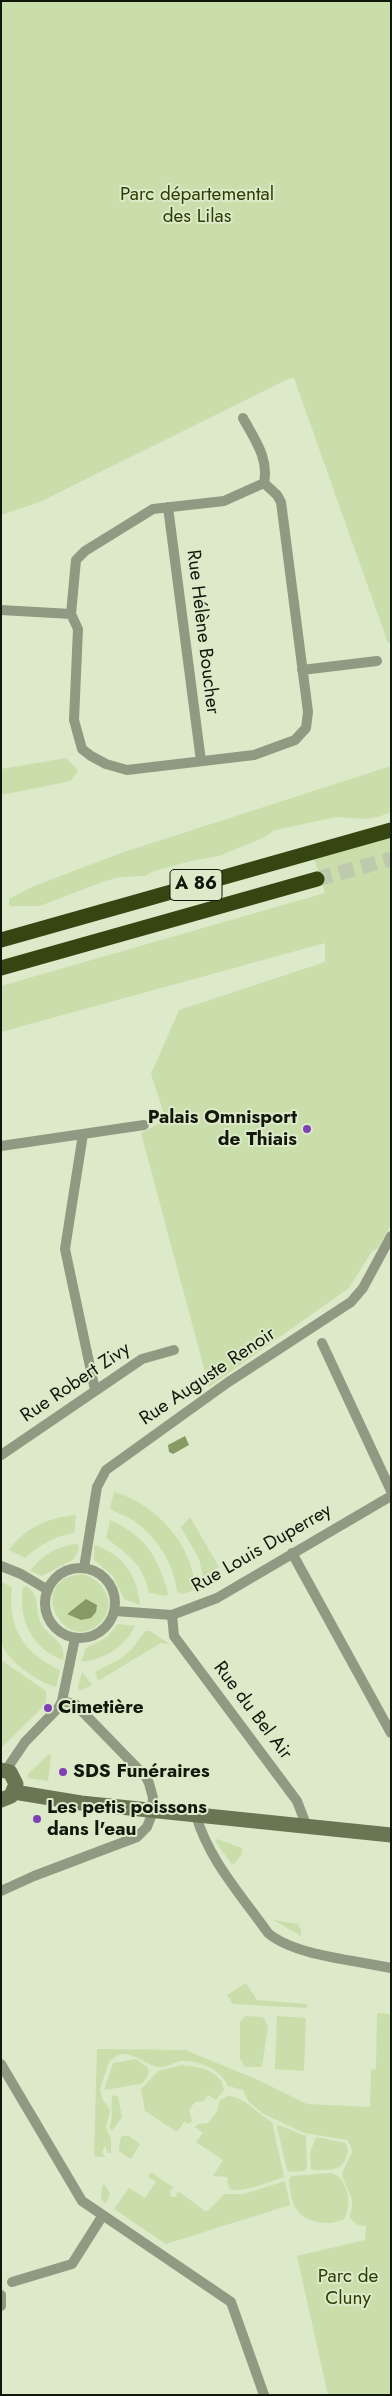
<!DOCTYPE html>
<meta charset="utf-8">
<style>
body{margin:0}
#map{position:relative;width:392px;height:2396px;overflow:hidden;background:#dceaca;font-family:Jost,sans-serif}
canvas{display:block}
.frame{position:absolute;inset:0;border:2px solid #12170b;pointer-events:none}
</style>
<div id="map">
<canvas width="392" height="2396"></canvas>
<div class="frame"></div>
</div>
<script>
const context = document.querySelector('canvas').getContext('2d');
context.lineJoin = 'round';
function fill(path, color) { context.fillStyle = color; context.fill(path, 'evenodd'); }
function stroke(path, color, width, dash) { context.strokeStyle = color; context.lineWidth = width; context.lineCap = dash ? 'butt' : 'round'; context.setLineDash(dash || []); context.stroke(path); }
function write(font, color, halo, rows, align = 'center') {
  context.font = font + ' Jost,sans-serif'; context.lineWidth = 4; context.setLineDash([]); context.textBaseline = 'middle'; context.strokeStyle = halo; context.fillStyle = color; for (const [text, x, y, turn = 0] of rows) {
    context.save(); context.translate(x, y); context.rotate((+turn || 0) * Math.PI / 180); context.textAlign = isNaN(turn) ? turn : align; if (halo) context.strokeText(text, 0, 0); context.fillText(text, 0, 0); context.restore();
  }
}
fill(new Path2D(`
 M1 1H391V642L388 643 294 378 288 379 42 501 1 515Z
 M66 758 78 770 71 781 1 795V769Z
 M391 766V812L378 817 365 819 337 817 275 830 265 837 219 856 191 861 154 871 145 876 121 877 105 881 40 906H9V899L32 887 121 853Z
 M391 836V1225L378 1248 372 1251 349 1288 209 1387 141 1133 166 1120 151 1074 179 1010 325 962V943L1 1032V986L325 893 313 855Z
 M114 1492C156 1504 194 1545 195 1590L182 1594 177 1592C174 1563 156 1535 131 1519 124 1515 116 1513 110 1508Z
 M76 1515 74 1533C55 1536 39 1545 25 1558L9 1550C26 1527 48 1518 76 1515Z
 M190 1517 219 1567 212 1572 215 1584 205 1585 199 1559 181 1527Z
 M110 1520C145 1536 158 1556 168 1593L166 1596 149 1593C143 1563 128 1555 106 1538Z
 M78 1544 79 1549 74 1559 42 1576 30 1571C42 1555 58 1545 78 1544Z
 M94 1545C123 1554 137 1575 140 1605L124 1599 113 1576 94 1560Z
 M83 1574C103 1580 118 1602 102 1621 67 1661 21 1578 83 1574ZM86 1599 84 1620 67 1614V1613Z
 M1 1581 12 1588C7 1628 24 1653 60 1670L56 1687C38 1682 4 1660 1 1640 0 1621 1 1600 1 1581Z
 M27 1586C42 1599 33 1609 42 1625 50 1638 67 1642 63 1660 31 1648 18 1619 23 1587Z
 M118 1624 135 1626C124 1648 105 1659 81 1662L86 1648 107 1637Z
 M145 1631H150L171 1645 161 1643 98 1681 95 1672 122 1658 132 1649Z
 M1 1660 46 1691V1704L1 1748Z
 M82 1672 92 1685 79 1691 78 1686Z
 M49 1754 51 1756 48 1781 27 1778 28 1774Z
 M217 1839 242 1848V1854L234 1864 231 1863 215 1841Z
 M273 1920 298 1924 301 1930V1936Z
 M246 1983 257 2000 307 2004V2008L233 2004 227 1995Z
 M377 2013 391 2014V2395H328L297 2256 365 2240 366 2226 358 2225 349 2217C358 2197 345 2191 342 2173L352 2152 351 2147 347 2140 304 2133 262 2113 248 2101 243 2090 228 2086C220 2069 201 2061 182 2061 174 2062 167 2067 159 2067 142 2066 129 2042 109 2062L100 2089 102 2098 110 2110 106 2127 111 2139V2153H108L105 2146 102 2152 105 2157 94 2156 97 2049 185 2050 256 2079 307 2104 370 2107 371 2070 376 2069Z
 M245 2016 263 2017 268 2026 262 2067H245L240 2059V2022Z
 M277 2016 306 2018 304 2071 275 2069Z
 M136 2059 148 2068C150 2075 146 2080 141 2084L104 2090 113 2063Z
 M182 2065C199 2067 222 2070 224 2090L216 2100 208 2095 204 2101 195 2102 189 2110 192 2121 190 2124 184 2122 177 2132 145 2111 141 2089 158 2071Z
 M113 2095 118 2097 122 2117 112 2131 109 2127C115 2116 109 2106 113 2095Z
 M227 2096C242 2095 258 2114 272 2122L284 2177C270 2181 241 2195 229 2188L227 2177 213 2176 223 2160 196 2142 203 2133 195 2127 198 2124 208 2123 217 2111 220 2100Z
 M278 2125 306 2136 307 2167 305 2171 290 2172 287 2170 277 2127Z
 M122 2136H129L140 2144 131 2159 119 2151 120 2140Z
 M316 2137 346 2143 348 2151C345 2167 337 2170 323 2170 318 2170 315 2171 311 2169L310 2152Z
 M151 2172 174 2188 170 2190 171 2197H175L178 2191 205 2211 209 2210 224 2194H244L285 2181 290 2205 166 2244 114 2209 129 2188 145 2198 156 2182 148 2176Z
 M331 2173C348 2177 353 2206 344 2219 329 2227 304 2223 295 2207 291 2199 290 2188 289 2180L291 2176Z
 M102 2185H105L110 2194 106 2203 101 2200Z`), '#c9deaa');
fill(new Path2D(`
 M185 1436 189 1445 173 1454 169 1452 168 1445Z
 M86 1599 97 1605 96 1612 91 1618 81 1620 67 1614Z`), '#869a66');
stroke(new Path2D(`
 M317 879 391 859`), '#becaad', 15, [15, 8]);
stroke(new Path2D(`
 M243 418C255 440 269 458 264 483
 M264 483 277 495 281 502 308 712 306 728 295 740 254 755 127 770 106 764 91 756 82 749 74 720 78 629 71 614 76 560 85 551 153 509 224 501Z
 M168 507 201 761
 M1 610 71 614
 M302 670 377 661
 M83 1134 65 1249 95 1390
 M1 1146 144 1125
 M322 1343 391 1491
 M1 1455 142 1359 174 1350
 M292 1553 391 1733
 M1 1566 21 1574 48 1590
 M84 1568 97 1487 106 1470 227 1383 351 1302 363 1288 391 1236
 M45 1603a35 35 0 1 1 70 0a35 35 0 1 1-70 0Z
 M115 1611 172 1615 217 1598 391 1496
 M172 1615 174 1636 297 1801 307 1827
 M6 1770 25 1742 59 1707 62 1701 75 1638
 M196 1815C208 1859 242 1896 268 1933 295 1956 355 1960 391 1968
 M1 1891 34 1876 137 1837 147 1827 151 1817 153 1798 149 1783 146 1777 75 1704 62 1701
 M1 2064 82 2201 231 2302 264 2395
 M12 2282 72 2264 103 2215
 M1 2295V2306`), '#909a83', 10);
stroke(new Path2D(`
 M1 1770 10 1772 16 1784 11 1796 1 1800
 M14 1792 81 1803 391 1835`), '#687654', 15);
stroke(new Path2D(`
 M1 940 391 830
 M1 968 317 879`), '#354613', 15);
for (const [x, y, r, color] of [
 [307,1129,5,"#7f40b5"],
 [48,1708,5,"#7f40b5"],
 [63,1772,5,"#7f40b5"],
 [37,1819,5,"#7f40b5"]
]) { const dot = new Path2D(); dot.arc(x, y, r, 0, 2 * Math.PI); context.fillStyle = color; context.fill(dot); stroke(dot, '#dceaca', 2); }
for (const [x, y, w] of [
 [196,885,52]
]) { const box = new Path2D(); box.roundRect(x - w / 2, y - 15.5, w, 31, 4); context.fillStyle = '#dceaca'; context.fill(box); stroke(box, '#12170b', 1); }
write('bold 18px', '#12170b', null, [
 ["A 86",196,885]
]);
write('19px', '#2c3e00', '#dceaca', [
 ["Parc départemental",197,195],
 ["des Lilas",197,217],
 ["Parc de",348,2277],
 ["Cluny",348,2299]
]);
write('19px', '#12170b', '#dceaca', [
 ["Rue Hélène Boucher",202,632,83],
 ["Rue Auguste Renoir",208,1377,-34],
 ["Rue Robert Zivy",76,1383,-34],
 ["Rue Louis Duperrey",262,1549,-30],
 ["Rue du Bel Air",252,1711,53]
]);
write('bold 19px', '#12170b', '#dceaca', [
 ["Palais Omnisport",297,1118,"right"],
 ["de Thiais",297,1140,"right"],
 ["Cimetière",58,1708],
 ["SDS Funéraires",73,1772],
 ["Les petis poissons",47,1808],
 ["dans l'eau",47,1830]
], 'left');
</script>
